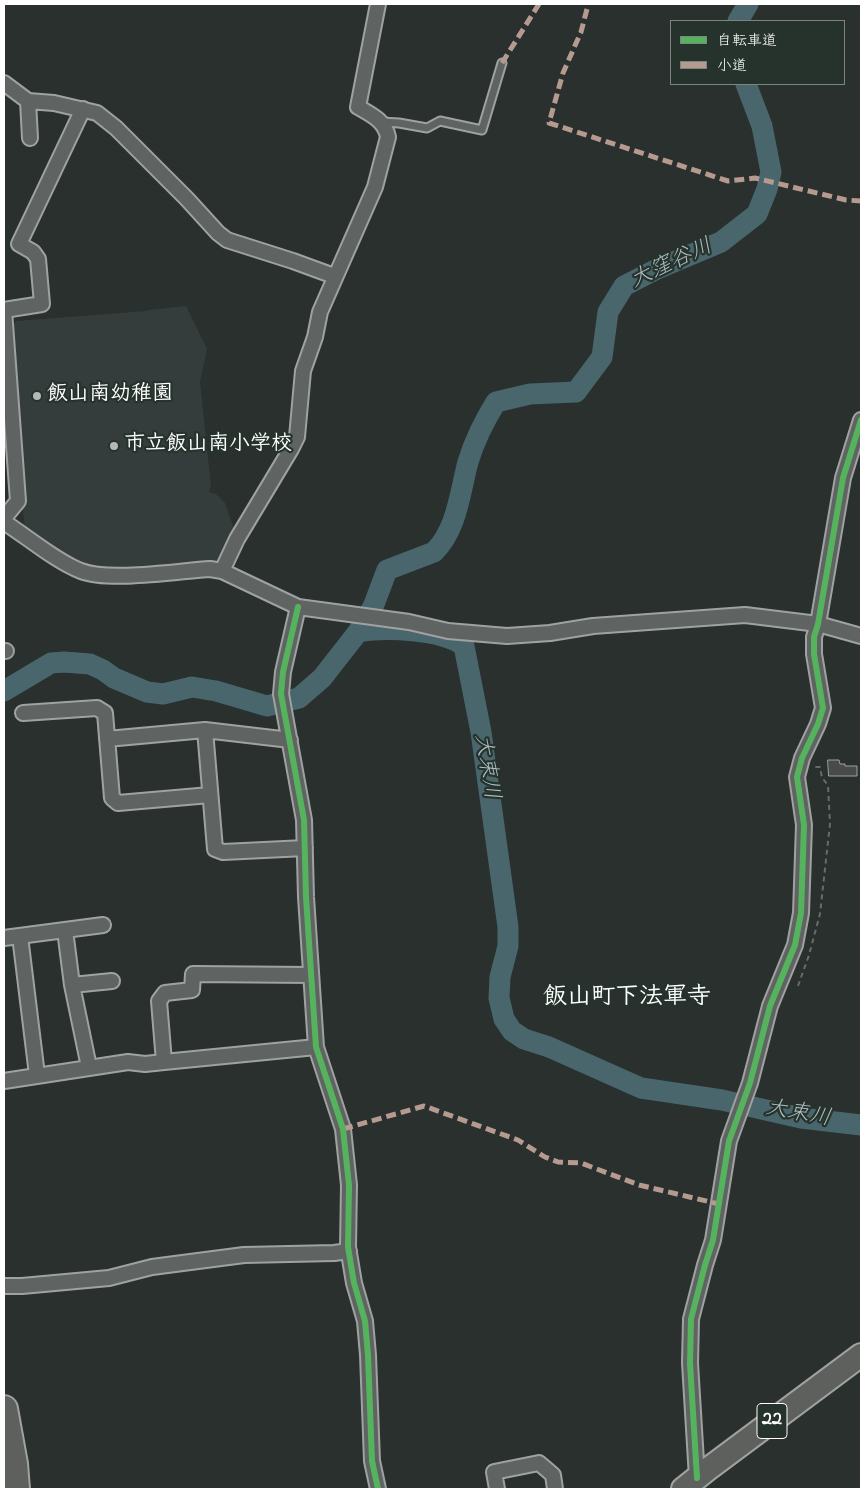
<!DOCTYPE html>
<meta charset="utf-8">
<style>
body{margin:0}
#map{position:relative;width:865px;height:1493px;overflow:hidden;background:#29302d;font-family:"Indie Flower","Klee One",sans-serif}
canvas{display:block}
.frame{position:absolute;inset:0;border:5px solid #fff;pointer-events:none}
.legend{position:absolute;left:670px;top:20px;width:175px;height:65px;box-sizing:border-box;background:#26332d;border:1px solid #7d8581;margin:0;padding:6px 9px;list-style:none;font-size:15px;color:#fff}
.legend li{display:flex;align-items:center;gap:10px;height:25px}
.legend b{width:25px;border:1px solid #7d8581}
</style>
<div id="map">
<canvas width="865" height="1493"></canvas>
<div class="frame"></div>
<ul class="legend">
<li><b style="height:6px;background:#56b35d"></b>自転車道</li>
<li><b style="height:6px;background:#b69a8f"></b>小道</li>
</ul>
</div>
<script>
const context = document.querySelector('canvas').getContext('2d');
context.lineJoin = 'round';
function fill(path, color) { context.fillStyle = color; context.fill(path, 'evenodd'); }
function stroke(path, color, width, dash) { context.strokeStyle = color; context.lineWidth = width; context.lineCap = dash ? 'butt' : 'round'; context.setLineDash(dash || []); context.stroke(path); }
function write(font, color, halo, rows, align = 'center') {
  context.font = font + ' "Indie Flower","Klee One",sans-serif'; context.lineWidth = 4.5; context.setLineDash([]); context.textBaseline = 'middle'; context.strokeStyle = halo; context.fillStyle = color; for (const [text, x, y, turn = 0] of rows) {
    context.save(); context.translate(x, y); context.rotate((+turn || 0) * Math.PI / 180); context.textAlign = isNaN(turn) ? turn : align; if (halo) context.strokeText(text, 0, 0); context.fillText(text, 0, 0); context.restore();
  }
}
fill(new Path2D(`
 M186 306 207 349 200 382 211 486 209 492 216 494 225 503 233 526V536L219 562 116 571 113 567H95L78 562 59 553 25 529 19 478 10 330 16 321 146 311 148 310Z`), '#353d3c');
stroke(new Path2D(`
 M738 21 748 4
 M358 632C385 627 442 629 464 646L481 732 508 927V946L500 977 499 998 504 1019 512 1031 524 1039 549 1047 641 1088 722 1100 801 1118 861 1125
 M4 691 51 663 64 662 90 664 103 670 114 678 147 692 163 694 192 687 216 691 267 706 299 698 322 678 358 632 373 607 387 570 434 552C457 530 460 492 468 462 475 439 483 423 496 402L530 394 576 392 602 357 608 312 624 286 657 269 721 242 757 214 767 189 771 172 762 126 746 84`), '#49666d', 21);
const building = new Path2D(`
 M828 760H839L840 764H845V766H857V776H829Z`);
fill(building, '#484a4b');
stroke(building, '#9fa2a0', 1);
const lane = new Path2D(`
 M382 122 399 123 427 128 440 121 482 130 502 63`);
const street = new Path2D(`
 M4 83 28 101 54 103 97 113 116 128 187 199 218 233 227 240 293 261 334 276
 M28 101 30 138
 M4 518 18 501 4 310 42 304 38 259 33 252 19 244 83 109
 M4 522C26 536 57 562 81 571 109 582 178 571 210 569L222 571 298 607 409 622 448 631 507 636 550 633 593 626 745 615 818 624 861 636
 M222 571 237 539 291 449 297 437 303 371 315 337 320 312 375 187 388 137C385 121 372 115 358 107L378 4
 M298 607 283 672 281 694 304 820 306 897 316 1047 343 1129 349 1185 348 1247 354 1283 365 1321 368 1355 372 1461 378 1489
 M4 651H6
 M23 713 97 708 105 713 112 798 118 803 210 795
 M205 730 215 849 223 852 305 848
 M107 739 205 730 290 740
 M65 930 72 985 89 1067
 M20 936 37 1075
 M4 938 103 925
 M72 985 112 981
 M164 1062 159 1001 165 993 192 990 193 974 311 975
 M4 1081 128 1062 145 1064 164 1062 316 1047
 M4 1286H22L109 1278 152 1267 244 1255 334 1253 349 1251
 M697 1478 690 1363 691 1319 705 1265 713 1240 729 1141 750 1083 770 1006 795 945 801 913 804 825 797 777 802 758 818 724 823 708 814 654V637L818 624 843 478 861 420
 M497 1489 494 1472 539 1463 553 1475 555 1489`);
const primary = new Path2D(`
 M683 1489 708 1469 861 1355`);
const highway = new Path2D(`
 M4 1409 14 1464 16 1489`);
stroke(lane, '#9fa2a0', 11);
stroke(street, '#9fa2a0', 18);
stroke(primary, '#9fa2a0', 26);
stroke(highway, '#9fa2a0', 30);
stroke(new Path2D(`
 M798 986 809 955 820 914 830 824 828 785 822 778 820 767H812`), '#686c69', 2, [5, 4]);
stroke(lane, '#5f6362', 7);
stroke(street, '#5f6362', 14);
stroke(primary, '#5e605d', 22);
stroke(highway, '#5e605d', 26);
stroke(new Path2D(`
 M587 9 581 32 563 73 549 123 728 181 755 178 846 200 861 201
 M502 63 539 4
 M343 1129 424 1106 518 1140 545 1157 558 1162 581 1163 639 1185 719 1204`), '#b69a8f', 5, [10, 5]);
stroke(new Path2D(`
 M298 607 283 672 281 694 304 820 306 897 316 1047 343 1129 349 1185 348 1247 354 1283 365 1321 368 1355 372 1461 378 1489
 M697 1478 690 1363 691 1319 705 1265 713 1240 729 1141 750 1083 770 1006 795 945 801 913 804 825 797 777 802 758 818 724 823 708 814 654V637L818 624 843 478 861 420`), '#56b35d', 6);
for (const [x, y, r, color] of [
 [37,396,5,"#b4b7b6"],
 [114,446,5,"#b4b7b6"]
]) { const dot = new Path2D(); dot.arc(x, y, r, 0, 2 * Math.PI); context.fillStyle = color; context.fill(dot); stroke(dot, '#26332d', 2); }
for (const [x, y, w] of [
 [772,1421,30]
]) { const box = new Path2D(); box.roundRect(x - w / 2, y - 17.5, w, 35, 4); context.fillStyle = '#26332d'; context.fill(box); stroke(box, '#fff', 1); }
write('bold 20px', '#fff', null, [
 ["22",772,1421]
]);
write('bold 21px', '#fff', '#26332d', [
 ["飯山南幼稚園",47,396],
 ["市立飯山南小学校",124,446]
], 'left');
write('italic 22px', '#aebcc0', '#26332d', [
 ["大窪谷川",672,265,-25],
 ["大束川",485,767,81],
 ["大束川",798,1115,10]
]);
write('bold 24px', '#fff', '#26332d', [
 ["飯山町下法軍寺",627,999]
]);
</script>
